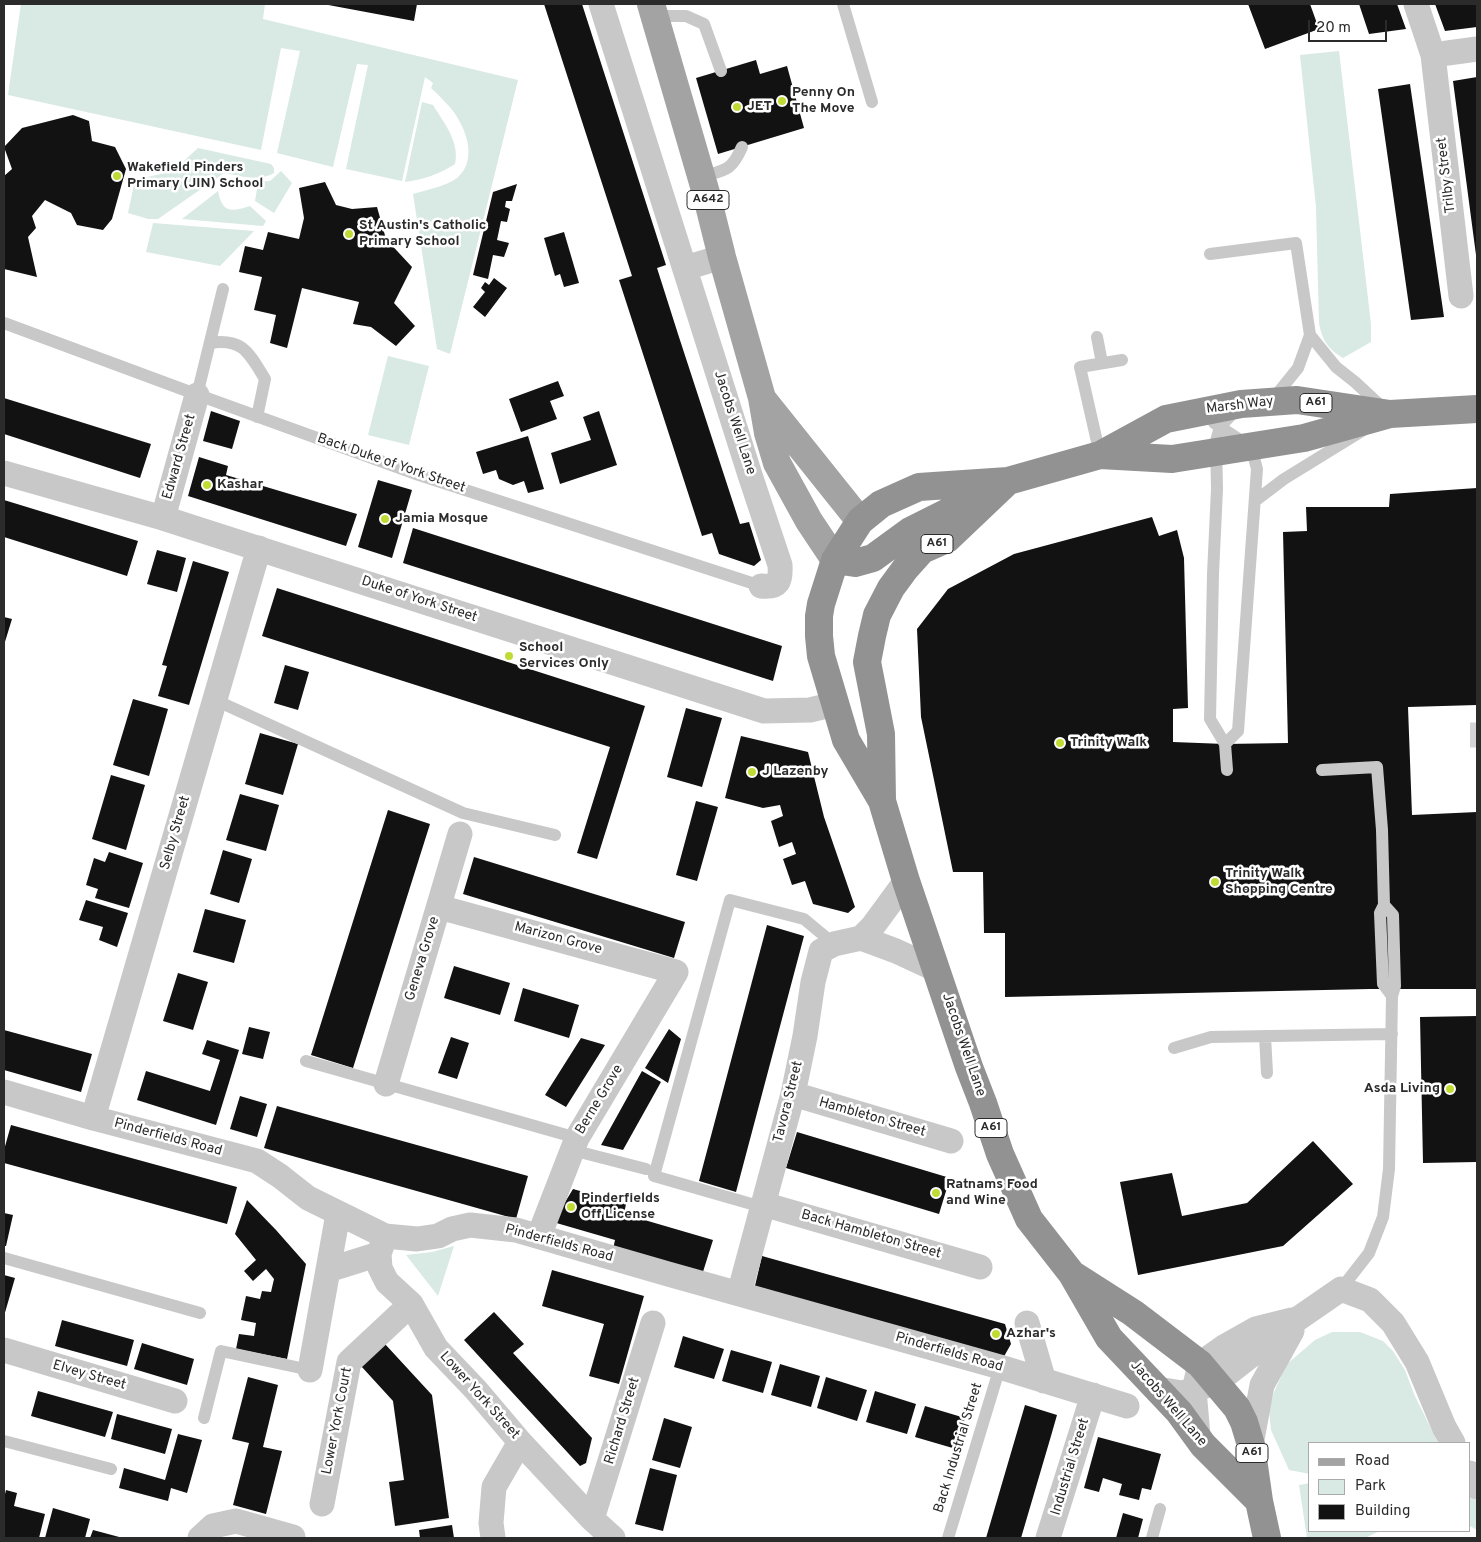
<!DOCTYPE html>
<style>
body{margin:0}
#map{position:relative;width:1481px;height:1542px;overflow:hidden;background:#fff;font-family:Overpass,sans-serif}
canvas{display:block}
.frame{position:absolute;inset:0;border:5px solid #2b2b2b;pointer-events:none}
.legend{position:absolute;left:1308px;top:1442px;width:162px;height:90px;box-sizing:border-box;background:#fff;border:1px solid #aaa;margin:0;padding:6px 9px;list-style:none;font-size:15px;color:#2b2b2b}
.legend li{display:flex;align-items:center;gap:10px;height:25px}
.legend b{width:25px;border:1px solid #aaa}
.scale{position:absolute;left:1308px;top:20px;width:79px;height:22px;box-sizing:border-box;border:2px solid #2b2b2b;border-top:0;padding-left:6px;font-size:15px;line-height:18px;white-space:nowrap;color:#2b2b2b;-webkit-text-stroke:4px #fff;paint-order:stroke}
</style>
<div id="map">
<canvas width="1481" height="1542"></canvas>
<div class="frame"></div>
<ul class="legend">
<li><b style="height:6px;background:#a3a3a3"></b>Road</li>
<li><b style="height:14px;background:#d9e9e4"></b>Park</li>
<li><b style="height:14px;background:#121212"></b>Building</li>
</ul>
<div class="scale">20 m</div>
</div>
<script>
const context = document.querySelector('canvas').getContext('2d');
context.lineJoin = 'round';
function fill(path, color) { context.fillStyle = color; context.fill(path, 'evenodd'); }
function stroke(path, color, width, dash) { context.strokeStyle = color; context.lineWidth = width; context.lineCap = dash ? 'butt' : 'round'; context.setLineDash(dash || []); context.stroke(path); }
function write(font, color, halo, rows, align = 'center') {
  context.font = font + ' Overpass,sans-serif'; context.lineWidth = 5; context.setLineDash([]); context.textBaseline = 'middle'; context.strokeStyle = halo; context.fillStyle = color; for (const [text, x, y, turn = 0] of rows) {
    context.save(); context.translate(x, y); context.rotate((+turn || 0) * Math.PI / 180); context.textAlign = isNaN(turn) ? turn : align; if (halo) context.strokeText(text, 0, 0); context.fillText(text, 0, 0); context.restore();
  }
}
fill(new Path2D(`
 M21 4H265L263 19 518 80 450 354 437 349 413 194C426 190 447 186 457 178 481 158 463 119 445 102 441 97 436 93 431 88L433 83 425 77 402 181 346 169 368 65 357 64 333 167 277 153 300 51 281 48 261 150 8 95Z
 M1339 51 1371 324V342L1343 358C1328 349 1322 340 1319 323L1316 207 1300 55Z
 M422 102 433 105C444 123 460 142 455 164 440 174 422 180 405 182Z
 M198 148 271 164 274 168V173C258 182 242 176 224 173L158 219H148L128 213 135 180 173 171Z
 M281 171 292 183 274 213 255 201 257 189 254 182 270 181Z
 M218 191C222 213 231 212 250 206L266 221 263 226 182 219Z
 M153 223 254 231 220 266 146 252Z
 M388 356 429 366 409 445 368 435Z
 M454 1246 438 1296 406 1255 432 1252Z
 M1332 1332H1360L1383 1341 1393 1351 1405 1370 1414 1394 1438 1443H1310V1474L1289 1470 1271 1430 1269 1410 1274 1392 1287 1364 1315 1340Z
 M1310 1483V1531H1380L1365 1538H1307L1299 1485Z
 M1470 1493 1477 1502V1530L1470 1526Z`), '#d9e9e4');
fill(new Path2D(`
 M323 4H417L414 21Z
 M544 4H582L666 265 657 268 678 334 740 524 749 522 761 560 754 566 719 554 712 533 702 536 619 280 632 276Z
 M1248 4H1310L1319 29 1265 49Z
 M1359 4H1397L1406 29 1369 34Z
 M1435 4H1477V27L1445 31Z
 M756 60 760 74 787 66 804 128 718 154 696 78Z
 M1477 77V255H1476L1453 81Z
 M1410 84 1444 317 1411 320 1378 89Z
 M73 115 89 121 92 141 115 147 126 169 112 219 103 230 77 225 71 213 45 200 32 216 36 228 28 237 37 277 4 269V176L12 169 4 147 22 128Z
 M325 182 336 205 352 209 377 207 386 239 412 267 394 303 415 326 396 346 371 327 353 324 359 302 302 288 287 348 270 343 276 315 254 310 262 277 239 272 245 246 263 250 268 232 299 239 304 218 299 188Z
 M517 184 512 201H506L505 207 510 209 507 222 501 221 497 240 509 243 504 257 493 255 488 279 473 275 493 192Z
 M564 232 579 283 564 287 560 274 555 276 544 238Z
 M494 278 507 288 485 317 473 307 485 292 481 288 485 282 489 285Z
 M558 381 564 396 550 401 557 419 521 432 509 399Z
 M4 398 151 444 140 478 4 434Z
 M211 411 240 421 232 449 203 441Z
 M599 411 617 465 560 484 551 453 591 440 583 417Z
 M528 436 544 489 528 493 524 481 513 485 499 479 496 470 483 474 476 452Z
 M199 457 228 466 226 475 357 514 346 546 188 496Z
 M378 480 412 490 392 558 358 547Z
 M1477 488V705L1408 707 1412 815 1477 812V989H1370L1005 997V933H984L983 872H953L921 717 917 629 948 589 1014 554 1152 517 1159 536 1177 530 1184 558 1188 708 1173 709V742L1225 744 1288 743 1283 532 1307 531 1306 507H1389L1390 494Z
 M4 500 138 541 127 576 4 537Z
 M413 528 782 646 773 681 403 563Z
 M157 550 186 558 177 592 147 584Z
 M193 561 229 572 189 705 158 696 167 666 162 665Z
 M277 588 645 706 597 859 577 853 610 747 262 636Z
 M4 617 12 619 4 645Z
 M285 665 309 672 298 710 274 703Z
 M133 699 168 709 149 776 113 765Z
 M686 708 722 718 702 787 667 777Z
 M260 733 298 744 283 795 245 784Z
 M741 736 808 752 824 817 855 907 848 913 813 904 805 881 792 885 783 859 796 854 792 842 779 847 771 821 783 816 780 805 763 808 725 798Z
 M111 775 145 785 126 850 92 839Z
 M240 794 279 805 266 851 226 840Z
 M696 801 718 807 697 881 676 875Z
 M388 810 430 824 353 1068 311 1055Z
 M223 850 252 859 239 903 210 894Z
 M109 852 143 863 129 908 95 898 98 889 86 885 94 858 105 862Z
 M474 857 685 922 674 958 463 894Z
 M86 900 128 913 117 947 99 940 103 927 79 920Z
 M205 909 246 920 234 963 193 952Z
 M767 925 804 936 736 1192 699 1181Z
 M454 966 510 983 500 1015 444 998Z
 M178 973 208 982 193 1030 163 1021Z
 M523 988 579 1005 569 1038 514 1021Z
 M1477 1016V1162L1423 1163 1420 1017Z
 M249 1027 270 1032 263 1059 242 1054Z
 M669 1029 681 1039 668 1083 645 1068Z
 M4 1030 92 1054 81 1092 4 1070Z
 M451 1037 469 1043 457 1079 438 1073Z
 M581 1038 605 1045 566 1107 545 1095Z
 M207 1040 239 1050 216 1125 137 1100 146 1071 210 1091 220 1060 202 1054Z
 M642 1071 661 1082 623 1150 601 1145Z
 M240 1096 267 1104 257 1137 230 1129Z
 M277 1106 528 1176 516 1219 264 1148Z
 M11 1125 237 1187 227 1224 4 1163V1150Z
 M797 1132 950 1178 939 1214 786 1168Z
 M1313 1141 1353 1184 1283 1246 1138 1275 1120 1182 1172 1173 1182 1216 1247 1203Z
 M573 1189 626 1204 624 1214 713 1240 702 1275 613 1249 615 1240 553 1222Z
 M247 1200 276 1230 306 1264 287 1359 236 1349 239 1334 254 1336 256 1323 241 1320 246 1296 260 1299 262 1291 271 1292 274 1279 266 1269 253 1281 244 1271 256 1260 235 1234Z
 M4 1213 13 1215 6 1246H4Z
 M762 1256 1005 1324 1011 1344 1002 1360 754 1290Z
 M552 1270 644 1296 619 1384 589 1376 604 1324 542 1306Z
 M4 1275 15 1278 4 1316Z
 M494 1312 524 1344 513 1353 592 1438 586 1463 580 1466 464 1340Z
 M62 1320 134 1340 127 1366 55 1346Z
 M683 1336 724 1349 714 1379 674 1367Z
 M142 1343 194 1359 187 1385 134 1369Z
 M385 1344 432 1395 449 1518 395 1526 389 1482 404 1480 393 1401 361 1366Z
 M731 1350 772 1362 763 1393 722 1381Z
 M780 1364 820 1376 811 1407 771 1395Z
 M248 1377 278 1385 263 1447 282 1451 266 1514 233 1505 249 1443 232 1439Z
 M826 1377 867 1390 857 1421 817 1408Z
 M38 1391 113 1412 105 1437 31 1416Z
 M875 1391 916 1404 907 1434 866 1422Z
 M1025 1405 1057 1415 1051 1436 1021 1538H986Z
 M925 1406 965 1418 956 1449 915 1437Z
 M117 1414 172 1429 165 1454 111 1439Z
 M664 1418 692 1427 680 1468 652 1460Z
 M178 1434 202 1440 187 1493 171 1488 168 1501 119 1488 124 1468 165 1480Z
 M1098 1437 1161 1454 1151 1490 1142 1488 1139 1500 1119 1495 1122 1484 1103 1478 1099 1492 1084 1488Z
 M650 1468 677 1475 663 1531 635 1524Z
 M6 1490 17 1493 14 1506 45 1514 39 1538H4V1498Z
 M53 1508 90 1519 85 1538H45Z
 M1123 1513 1143 1519 1138 1538H1116Z
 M452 1525 454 1538H420L419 1530Z
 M93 1530 123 1538H90Z`), '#121212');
stroke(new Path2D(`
 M1470 735H1477`), '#d5d5d5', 25, [25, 12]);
stroke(new Path2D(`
 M843 4 872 102
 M654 16H686L704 24 721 71
 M700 177C725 170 731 172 742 147
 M1210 254 1296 243 1310 335 1336 367 1355 382 1384 409
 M4 323 190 392 419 475 761 586
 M1097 337 1102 363
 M210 343C243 338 249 353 265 379L257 417
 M197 395 223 289
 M1273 399 1298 368 1310 335
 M1214 423 1251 447 1257 469 1238 731 1225 744
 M1100 455 1080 367 1122 360
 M1255 501 1284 479 1362 431
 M215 700 463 813 555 835
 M1227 770 1225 744 1210 719 1213 574 1217 489 1216 441 1220 427 1237 409
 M1322 770 1377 767 1382 830 1384 905 1380 913 1383 984 1392 996
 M1265 1036 1267 1073
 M1174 1048 1211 1037 1392 1034
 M306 1061 577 1138
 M572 1150 646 1169
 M762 1207 654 1176 730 900 804 919 834 944
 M4 1258 200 1313
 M1341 1289 1369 1253 1383 1217 1389 1169 1392 996 1395 986 1393 915 1384 905
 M204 1418 221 1351 310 1370
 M4 1441 111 1469
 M948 1538 1000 1367
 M1152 1538 1160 1509`), '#c8c8c8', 12);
stroke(new Path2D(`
 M601 4 750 475 780 565C781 581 779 588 761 586
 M1416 4 1433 55 1461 296
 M1433 55 1477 49
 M685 268 722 257
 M4 473 163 518 764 711 810 710 835 704
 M163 518 197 395
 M439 907 676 972 577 1138 539 1236
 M861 938 896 951 937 970
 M386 1084 460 834
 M4 1092 93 1118 257 1161 280 1176 308 1198 385 1236 417 1239 438 1236 452 1229 470 1225 516 1230 668 1274 1000 1367 1127 1406
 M793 1094 951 1141
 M93 1118 259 548
 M763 1204 980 1267
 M385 1236 379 1254 380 1268 387 1282 411 1304 436 1348 476 1390 520 1442 592 1519 613 1538
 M328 1270 379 1254
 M739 1294 793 1094 805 1036 813 982 821 951 834 944 861 938 873 926 906 881
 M1027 1323 1044 1381
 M4 1350 175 1401
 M310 1370 338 1214
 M1158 1389 1182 1393 1194 1390 1217 1382 1299 1318 1341 1289 1370 1300 1393 1323 1417 1362 1444 1427 1453 1443
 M1198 1436 1194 1390 1200 1364 1224 1347 1256 1329 1292 1320
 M1251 1445 1262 1385 1292 1331
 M1470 1473 1477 1487
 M322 1504 349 1362 411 1304
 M592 1519 653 1323
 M200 1538 213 1526 236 1521 293 1537
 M493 1538 491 1523 494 1487 520 1442
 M1048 1538 1093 1395`), '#c8c8c8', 25);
stroke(new Path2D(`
 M651 4 706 193 722 257 762 398 768 433 777 463 809 521 835 560
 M764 401 860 521`), '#a3a3a3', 28);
stroke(new Path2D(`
 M1100 455 1172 459 1304 438 1390 414 1477 409
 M835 560 855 563 873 558 910 531 980 496
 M882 801 881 734 867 662 872 636 877 615 891 588 905 569 922 550 947 539 1008 481
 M1075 1276 1133 1313 1200 1364 1237 1408 1244 1422 1251 1445 1259 1501 1267 1538
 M1259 1501 1203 1445 1179 1412 1109 1338 1072 1274 1029 1219 1000 1154 983 1103 969 1067 906 881 882 801 846 740 821 656 819 636V616L821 604 835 560 860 521 881 504 919 487 1008 481 1100 455 1166 419 1241 404 1297 400 1390 414`), '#929292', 28);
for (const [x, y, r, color] of [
 [782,101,5,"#c1db35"],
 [737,107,5,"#c1db35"],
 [117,176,5,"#c1db35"],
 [349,234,5,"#c1db35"],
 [207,485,5,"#c1db35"],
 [385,519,5,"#c1db35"],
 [509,656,5,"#c1db35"],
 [1060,743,5,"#c1db35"],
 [752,772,5,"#c1db35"],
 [1215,882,5,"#c1db35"],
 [1450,1089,5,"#c1db35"],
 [936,1193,5,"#c1db35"],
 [571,1207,5,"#c1db35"],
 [996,1334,5,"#c1db35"]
]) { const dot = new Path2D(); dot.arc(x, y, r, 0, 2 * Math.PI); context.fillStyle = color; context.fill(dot); stroke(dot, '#fff', 2); }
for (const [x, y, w] of [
 [708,200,42],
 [1316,403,32],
 [937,544,32],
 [991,1128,32],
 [1252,1453,32]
]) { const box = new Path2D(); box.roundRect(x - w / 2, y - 9.5, w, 19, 4); context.fillStyle = '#fff'; context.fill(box); stroke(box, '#2b2b2b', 1); }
write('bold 12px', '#2b2b2b', null, [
 ["A642",708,200],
 ["A61",1316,403],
 ["A61",937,544],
 ["A61",991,1128],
 ["A61",1252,1453]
]);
write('bold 14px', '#2b2b2b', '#fff', [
 ["Penny On",792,93],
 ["The Move",792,109],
 ["JET",747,107],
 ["Wakefield Pinders",127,168],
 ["Primary (JIN) School",127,184],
 ["St Austin's Catholic",359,226],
 ["Primary School",359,242],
 ["Kashar",217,485],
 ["Jamia Mosque",395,519],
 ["School",519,648],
 ["Services Only",519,664],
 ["Trinity Walk",1070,743],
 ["J Lazenby",762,772],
 ["Trinity Walk",1225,874],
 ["Shopping Centre",1225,890],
 ["Asda Living",1440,1089,"right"],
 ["Ratnams Food",946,1185],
 ["and Wine",946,1201],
 ["Pinderfields",581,1199],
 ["Off License",581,1215],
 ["Azhar's",1006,1334]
], 'left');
write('14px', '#2b2b2b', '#fff', [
 ["Trilby Street",1447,175,-97],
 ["Marsh Way",1240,406,-7],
 ["Jacobs Well Lane",734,423,72],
 ["Edward Street",180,457,-74],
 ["Back Duke of York Street",391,464,19],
 ["Duke of York Street",419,600,18],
 ["Selby Street",176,833,-74],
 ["Marizon Grove",558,939,15],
 ["Geneva Grove",423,959,-73],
 ["Jacobs Well Lane",963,1045,71],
 ["Berne Grove",600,1100,-59],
 ["Tavora Street",789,1102,-76],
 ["Hambleton Street",872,1118,16],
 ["Pinderfields Road",168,1138,15],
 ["Back Hambleton Street",871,1235,16],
 ["Pinderfields Road",559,1244,15],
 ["Pinderfields Road",949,1353,16],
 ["Elvey Street",89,1376,16],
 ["Lower York Street",479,1396,48],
 ["Jacobs Well Lane",1168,1404,49],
 ["Lower York Court",338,1421,-79],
 ["Richard Street",623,1421,-73],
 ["Back Industrial Street",959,1448,-73],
 ["Industrial Street",1071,1467,-73]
]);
</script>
